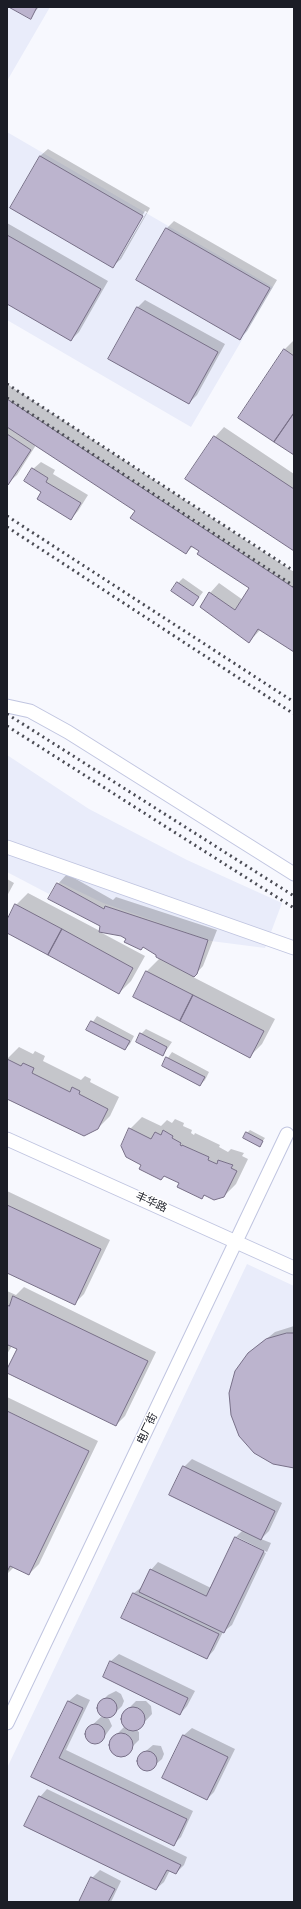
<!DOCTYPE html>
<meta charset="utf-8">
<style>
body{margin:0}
#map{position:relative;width:301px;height:1909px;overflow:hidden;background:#f7f8fe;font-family:"Source Sans 3",sans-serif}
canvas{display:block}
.frame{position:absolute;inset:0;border:8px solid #1b1d26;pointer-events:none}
</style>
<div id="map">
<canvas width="301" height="1909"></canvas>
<div class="frame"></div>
</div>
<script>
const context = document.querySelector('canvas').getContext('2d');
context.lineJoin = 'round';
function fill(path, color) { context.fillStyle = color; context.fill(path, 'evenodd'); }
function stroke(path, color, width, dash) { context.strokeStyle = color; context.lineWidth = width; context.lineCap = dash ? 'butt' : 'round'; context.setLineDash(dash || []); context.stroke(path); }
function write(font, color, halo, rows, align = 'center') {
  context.font = font + ' "Source Sans 3","Noto Sans SC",sans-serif'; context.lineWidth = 3; context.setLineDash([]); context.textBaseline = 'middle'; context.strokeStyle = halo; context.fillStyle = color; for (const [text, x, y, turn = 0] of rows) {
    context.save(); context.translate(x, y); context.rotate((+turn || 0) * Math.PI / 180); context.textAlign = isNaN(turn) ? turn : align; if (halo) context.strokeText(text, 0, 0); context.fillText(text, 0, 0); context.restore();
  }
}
fill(new Path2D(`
 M7 7H50L7 81Z
 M7 132 273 287 191 427 7 320Z
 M7 755 89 809 187 860 282 903 265 948 211 941 103 903 57 881 49 894 7 872Z
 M247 1264 294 1286V1902H7V1768Z`), '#e9ecfa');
fill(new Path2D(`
 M11 7H39L30 17Z
 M48 149 150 208 121 259 113 266 40 156ZM145 211 147 212 119 259H117Z
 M174 221 277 280 247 331 240 338 167 228Z
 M7 223 108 281 79 332 71 340 7 303Z
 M145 300 225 344 197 395 189 403 137 308Z
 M294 340V454L284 350Z
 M7 384 294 572V651L261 629 249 642 210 593 219 583 243 600 251 588 193 546 186 553 136 510 36 445 17 475 7 484Z
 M224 427 294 474V550L215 437Z
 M41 462 55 470 53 474 88 495 78 511 71 519 43 491 33 469Z
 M183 578 203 592 193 605 178 583Z
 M67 874 113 900 116 897 217 930 203 966 193 977 275 1019 262 1044 250 1056 134 997 147 971 160 958 143 946 121 935 100 932 145 956 131 981 119 993 7 932V922L16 905 28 893 100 931 101 925 58 884Z
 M7 879 14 883 7 896Z
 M97 1016 134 1036 130 1044 125 1049 88 1029Z
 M146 1029 172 1042 163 1055 141 1034Z
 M19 1047 33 1054 35 1051 45 1056 43 1061 81 1080 85 1076 91 1079 90 1082 119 1097 110 1116 98 1128 7 1098V1059Z
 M172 1052 209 1072 205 1080 200 1085 163 1065Z
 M142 1117 161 1126 167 1120 172 1123 175 1119 184 1123 183 1126 192 1130 191 1133 194 1135 195 1133 220 1145 219 1147 228 1152 231 1149 244 1153 242 1156 248 1159 236 1184 224 1196 205 1195 202 1198 180 1183 165 1175 161 1179 142 1164 130 1129Z
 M250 1130 265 1138 260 1145 247 1133Z
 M7 1191 110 1240 84 1294 75 1303 7 1271Z
 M24 1287 156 1352 125 1416 116 1425 7 1372 18 1349 12 1346 7 1354V1291L16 1295Z
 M294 1326V1467L249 1353 275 1332Z
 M7 1397 98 1441 39 1564 29 1574 14 1567 7 1574Z
 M192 1459 282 1503 269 1531 261 1539 271 1543 267 1552 237 1537V1539L266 1553 232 1625 223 1632 214 1650 207 1658 122 1618 134 1593 143 1586 151 1570 158 1562 211 1588 235 1538 243 1530 184 1467Z
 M119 1654 195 1691 187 1706 180 1714 104 1677 111 1661Z
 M116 1691 121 1694 124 1701 122 1706 114 1714 106 1717 101 1715 98 1709 100 1703 108 1695Z
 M77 1694 90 1700 66 1750 193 1811 181 1837 173 1845 33 1777 69 1701Z
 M136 1701H146L151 1706 152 1714 139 1728 135 1729 139 1732V1740L123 1756 116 1755 110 1747 111 1740 124 1727H128L123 1724V1714Z
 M101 1717 109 1719 112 1726 102 1740 94 1743 89 1740 86 1735 88 1729Z
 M192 1728 235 1749 214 1792 207 1799 163 1778 184 1735Z
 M153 1745 161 1746 164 1754 162 1759 154 1766 146 1770 141 1767 139 1762 140 1756Z
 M47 1789 187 1857 184 1865 176 1873 170 1870 164 1882 156 1889 40 1797Z
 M100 1870 121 1881 111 1902H80L92 1878Z`), '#0003');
const building = new Path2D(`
 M9 7H37L31 19Z
 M40 156 143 216 113 268 10 208Z
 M166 228 270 288 240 340 136 280Z
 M7 235 101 289 71 341 7 304Z
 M137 307 218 352 189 404 108 359Z
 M284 349 294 356V413L274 442 238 418Z
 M7 399 294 588V652L258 629 249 643 200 607 209 592 235 610 249 588 197 554 199 551 191 546 186 554 130 518 135 511 7 427Z
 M294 413V455L274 442Z
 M7 434 31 450 8 485H7Z
 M214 436 294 489V551L185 479Z
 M32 468 48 478 46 482 81 503 71 520 37 499 41 492 24 481Z
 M177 582 199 597 193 606 171 591Z
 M57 883 104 909 105 906 208 940 197 974 194 977 156 957V955L143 947 141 950 124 942 126 939 121 936 99 932 100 926 48 899Z
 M15 904 62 929 48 955 7 933V920Z
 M62 929 133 968 119 994 48 955Z
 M146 971 193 995 180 1021 133 997Z
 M193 995 264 1031 250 1058 180 1021Z
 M91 1021 130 1041 125 1050 86 1030Z
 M140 1033 167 1047 163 1056 136 1042Z
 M166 1057 205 1077 200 1086 162 1066Z
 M7 1059 21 1066 23 1063 34 1068 32 1073 70 1092 72 1087 80 1091 79 1094 108 1109 98 1129 84 1136 7 1099Z
 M129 1128 151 1139 155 1132 161 1135 163 1130 173 1136 172 1138 181 1143 180 1145 182 1146V1145L209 1157 208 1160 217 1164 218 1160 233 1165 231 1168 237 1171 224 1197 214 1200 204 1195 202 1199 177 1187 179 1183 164 1176 161 1180 139 1169 141 1165 126 1157 121 1146Z
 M246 1132 263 1141 260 1147 243 1138Z
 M7 1205 101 1249 75 1305 7 1273Z
 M13 1296 148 1361 116 1426 7 1373V1369L17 1349 8 1345 7 1348V1305L9 1306Z
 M287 1333H294V1468L273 1464 254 1453 239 1436 231 1415 229 1393 235 1371 248 1353 266 1339Z
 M7 1411 89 1451 29 1575 10 1566 7 1572Z
 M183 1466 275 1511 261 1540 169 1495Z
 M235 1537 264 1551 224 1633 139 1592 150 1569 206 1596Z
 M133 1593 219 1634 207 1659 121 1618Z
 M110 1661 188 1698 180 1715 103 1677Z
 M97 1708a10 10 0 1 1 20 0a10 10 0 1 1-20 0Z
 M68 1701 83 1708 59 1758 187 1819 174 1846 31 1777Z
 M121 1719a12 12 0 1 1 24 0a12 12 0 1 1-24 0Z
 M85 1734a10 10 0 1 1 20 0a10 10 0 1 1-20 0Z
 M109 1745a12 12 0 1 1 24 0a12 12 0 1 1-24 0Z
 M183 1735 228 1757 207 1800 162 1778Z
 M137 1761a10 10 0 1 1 20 0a10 10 0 1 1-20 0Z
 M39 1796 181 1865 176 1874 167 1870 156 1890 24 1826Z
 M91 1877 115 1889 108 1902H79Z`);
fill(building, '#bcb4ce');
stroke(building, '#787088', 1);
const minor = new Path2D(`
 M7 706 30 711 68 732 294 874
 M7 847 294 948
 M7 1139 294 1268
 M7 1723 287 1134`);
stroke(minor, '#c0c5e0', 15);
stroke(minor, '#fff', 13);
stroke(new Path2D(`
 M7 384 294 571
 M7 398 294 586
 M7 516 294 702
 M7 527 294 714
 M7 714 294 896
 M7 726 294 908`), '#4a4b54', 3, [2, 4]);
write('11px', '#1b1d26', '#fff', [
 ["丰华路",151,1203,24],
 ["电厂街",148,1429,-64]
]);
</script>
